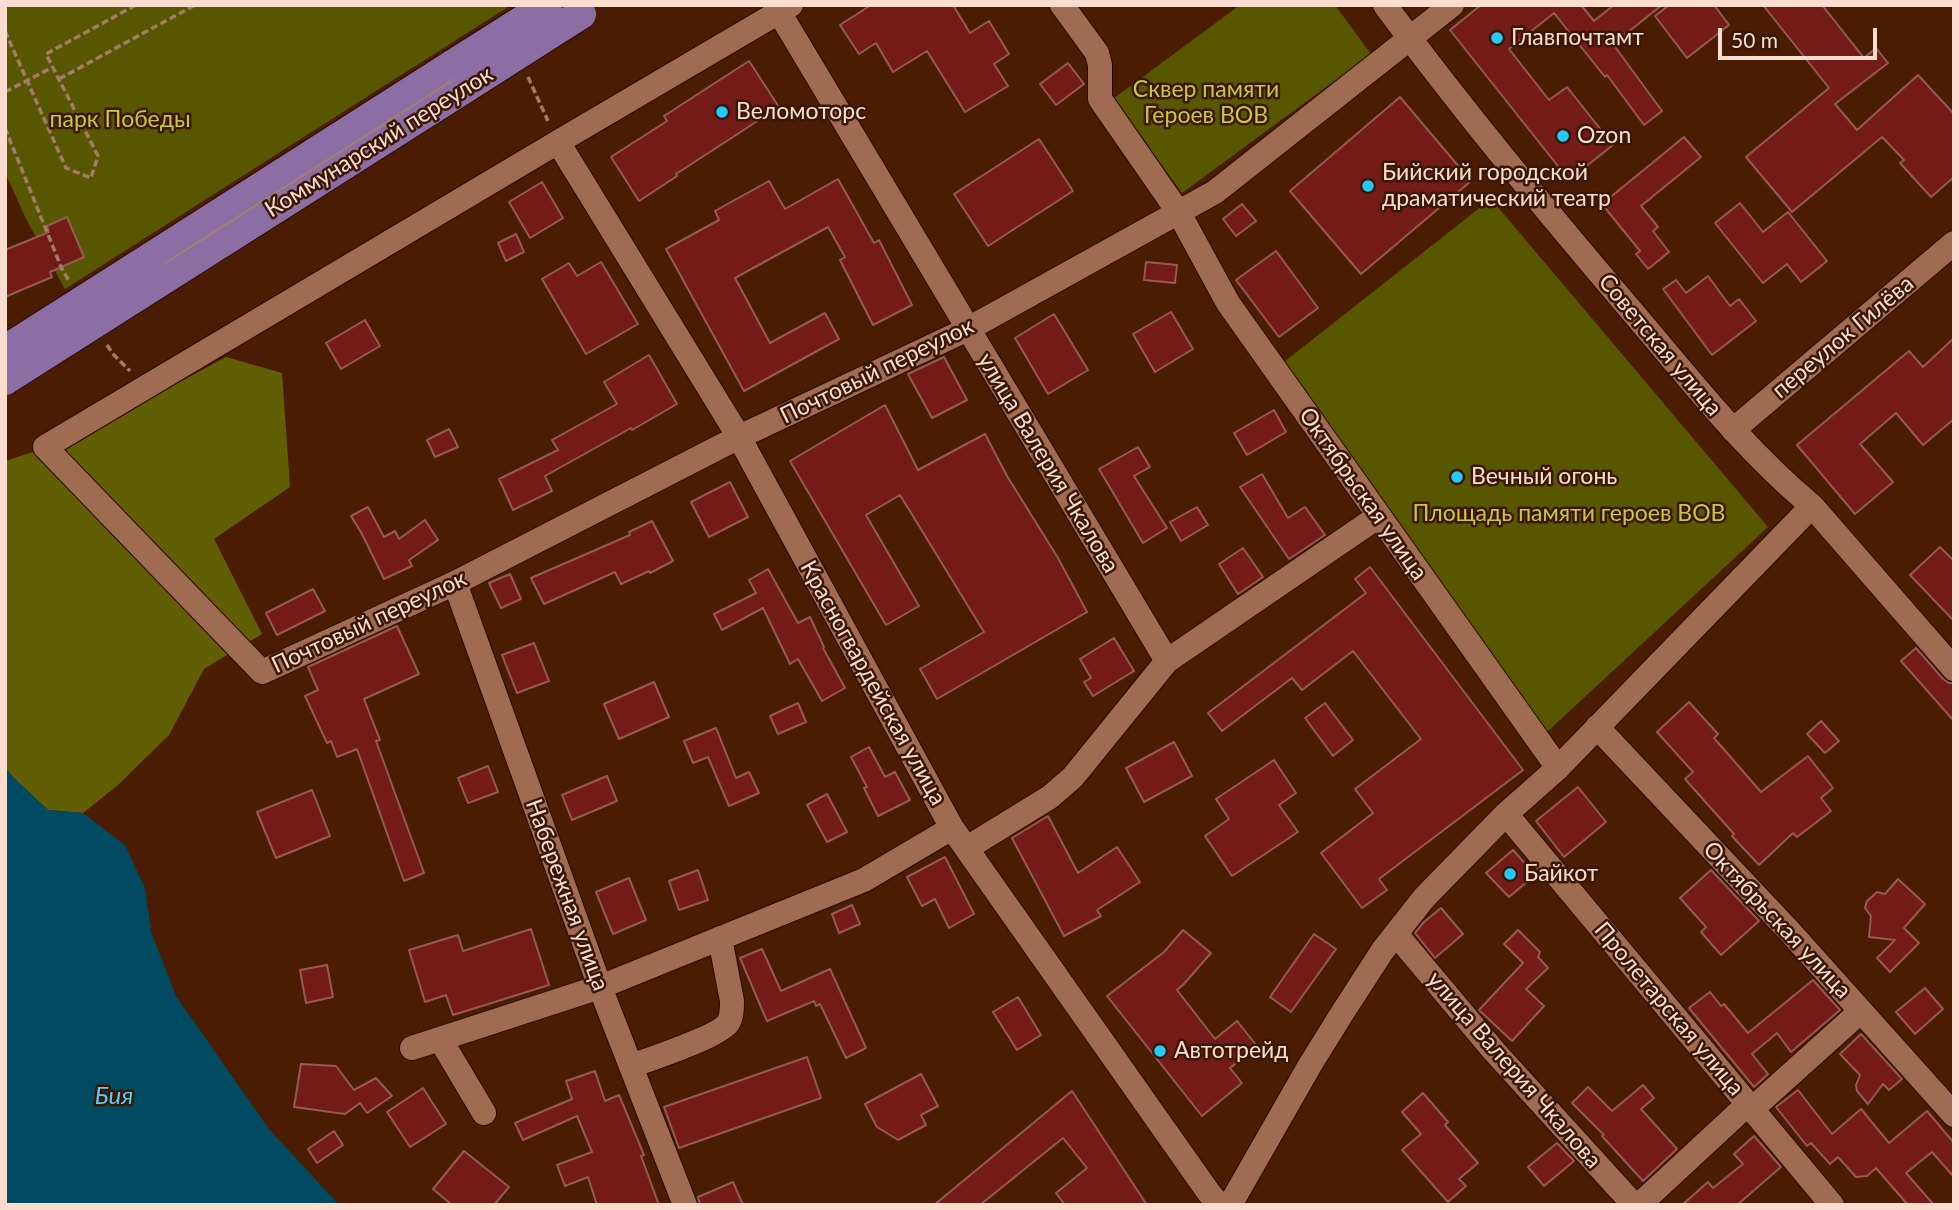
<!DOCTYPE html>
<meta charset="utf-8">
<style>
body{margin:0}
#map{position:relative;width:1959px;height:1210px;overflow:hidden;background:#4a1d03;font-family:Lato,sans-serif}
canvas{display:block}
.frame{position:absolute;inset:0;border:7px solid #fbddcf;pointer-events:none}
.scale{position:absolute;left:1718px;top:28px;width:159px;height:32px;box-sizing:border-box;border:4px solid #fbddcf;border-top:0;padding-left:9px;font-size:21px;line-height:24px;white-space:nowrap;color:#fbddcf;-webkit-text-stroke:5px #391704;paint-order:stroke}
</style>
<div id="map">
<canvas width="1959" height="1210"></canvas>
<div class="frame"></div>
<div class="scale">50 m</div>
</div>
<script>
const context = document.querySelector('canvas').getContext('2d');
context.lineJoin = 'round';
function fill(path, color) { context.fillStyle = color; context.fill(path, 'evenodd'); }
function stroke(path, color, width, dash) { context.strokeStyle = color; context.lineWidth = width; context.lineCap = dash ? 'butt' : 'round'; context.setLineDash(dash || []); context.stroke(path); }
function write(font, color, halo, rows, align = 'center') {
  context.font = font + ' Lato,sans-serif'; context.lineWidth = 5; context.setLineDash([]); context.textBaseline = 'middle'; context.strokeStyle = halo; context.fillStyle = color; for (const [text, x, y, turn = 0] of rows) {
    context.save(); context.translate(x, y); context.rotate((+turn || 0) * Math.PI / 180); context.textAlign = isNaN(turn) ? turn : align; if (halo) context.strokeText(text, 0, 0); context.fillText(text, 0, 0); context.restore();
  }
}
fill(new Path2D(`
 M5 5H511L65 289 26 219 5 172Z
 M1240 5H1335L1371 54 1182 193 1113 99Z
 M1491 199 1768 527 1547 732 1284 362Z`), '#595600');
fill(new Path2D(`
 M226 357 282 373 290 487 214 539 262 634 204 669 169 735 118 785 83 813 48 810 13 777 5 767V461L74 439Z`), '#625e06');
fill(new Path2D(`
 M5 767 13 777 48 810 83 813 125 845 145 888 151 931 176 996 269 1129 339 1205H5Z`), '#014b62');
const building = new Path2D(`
 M871 5H953L970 33 989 21 1009 54 994 64 1008 86 965 112 927 51 893 72 876 43 859 54 840 25Z
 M1481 5H1581L1594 21 1614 5H1662L1613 44 1662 111 1644 125 1607 75 1605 77 1554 13 1509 49 1549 100 1567 87 1613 145 1569 180 1450 30Z
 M1669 5H1714L1729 25 1687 58 1655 16Z
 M1763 5H1822L1864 58 1876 48 1888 63 1835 104 1857 130 1918 75 1954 114V177L1931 197 1900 163 1904 160 1882 137 1792 212 1746 157 1829 88Z
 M749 61 779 107 676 174 677 176 639 201 611 157 667 121 664 116Z
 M1068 63 1084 84 1056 105 1040 84Z
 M1400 97 1471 181 1361 274 1290 191Z
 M1684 137 1701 157 1641 206 1658 227 1653 231 1669 252 1648 269 1636 254 1640 251 1602 204Z
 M1039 139 1073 191 988 246 954 194Z
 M838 179 874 243 879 240 912 305 873 325 840 260 845 257 828 227 735 278 770 343 825 313 839 339 744 391 666 249 719 220 715 211 769 181 785 209Z
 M542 182 563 218 530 238 509 202Z
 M1740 203 1763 232 1788 212 1827 261 1801 282 1787 264 1763 283 1715 223Z
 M1242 204 1256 221 1236 236 1223 219Z
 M67 217 84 257 50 272 52 277 5 297V250L49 232 47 226Z
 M516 234 524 252 506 261 498 243Z
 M1276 251 1318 308 1279 337 1236 280Z
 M601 262 638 324 586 354 542 279 569 263 577 276Z
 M1146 262 1177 265 1175 283 1144 280Z
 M1708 276 1730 306 1739 299 1756 321 1712 355 1663 289 1676 280 1686 293Z
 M1171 312 1193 349 1155 372 1133 334Z
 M1054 314 1088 370 1048 394 1015 338Z
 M365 320 380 346 341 369 326 343Z
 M1954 338V419L1923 445 1896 413 1860 444 1893 482 1855 514 1797 445 1909 351 1923 367Z
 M649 355 677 404 632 430 631 428 545 476 552 491 513 510 499 479 558 450 552 440 617 404 604 382Z
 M944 357 967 400 932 418 908 374Z
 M885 405 918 470 985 434 1007 476 1058 558 1087 612 937 699 920 669 984 632 900 495 866 515 919 606 886 625 790 461Z
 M1274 410 1286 432 1247 455 1234 433Z
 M449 429 458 447 435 457 427 440Z
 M1138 447 1150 467 1134 476 1167 528 1143 543 1099 469Z
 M1262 474 1288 518 1305 507 1325 535 1289 559 1240 487Z
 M730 482 748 517 709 537 691 502Z
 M368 507 384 537 395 531 399 539 425 520 438 540 409 560 412 566 384 579 362 534 351 516Z
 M1197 507 1208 525 1181 541 1170 522Z
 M652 521 673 561 650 573 649 571 621 584 615 572 544 604 531 578 630 535 629 532Z
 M1940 547 1954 561V621L1910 575Z
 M1243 548 1263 577 1238 594 1219 564Z
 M1370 567 1523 770 1379 879 1387 890 1362 908 1321 853 1373 813 1355 789 1421 739 1353 651 1302 690 1292 678 1222 731 1208 713 1366 593 1355 579Z
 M768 569 798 623 810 617 824 647 823 648 845 688 822 701 798 659 790 664 763 608 722 630 714 614 756 593 749 580Z
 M510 574 521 599 501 608 489 583Z
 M313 589 325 611 277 635 266 613Z
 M397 626 419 674 364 699 380 740 376 741 424 873 404 881 357 749 337 757 331 741 327 743 305 696 318 690 308 667Z
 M1114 638 1134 671 1093 696 1084 682 1091 678 1080 659Z
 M534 643 549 681 517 693 502 655Z
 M1916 648 1943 679 1949 683H1954V721L1901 661Z
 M654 682 669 717 619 739 604 704Z
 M1689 702 1718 734 1714 738 1761 792 1808 756 1833 788 1821 798 1831 811 1797 837 1793 833 1759 865 1732 836 1734 834 1685 779 1693 772 1657 732Z
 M798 703 806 722 778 734 770 716Z
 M1325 703 1353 740 1333 756 1305 718Z
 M1821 721 1839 741 1825 753 1807 734Z
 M716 728 736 778 749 772 759 793 729 806 708 757 693 763 684 741Z
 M1174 742 1192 776 1144 802 1126 768Z
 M869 747 885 777 895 772 910 800 878 816 864 788 867 787 851 757Z
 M1274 760 1296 793 1279 805 1298 832 1232 876 1205 836 1229 819 1216 799Z
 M488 766 498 792 468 803 458 778Z
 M607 776 617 801 572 820 562 795Z
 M1578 787 1606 822 1564 857 1536 821Z
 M312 790 330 836 276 858 257 812Z
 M827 794 847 832 827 842 807 805Z
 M1048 816 1078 873 1117 847 1140 882 1097 910 1101 916 1064 936 1012 838Z
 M1513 850 1535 875 1509 897 1486 873Z
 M945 857 974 914 949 928 935 899 922 906 907 877Z
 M698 870 708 900 679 910 669 881Z
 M1711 870 1759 921 1721 955 1701 932 1706 927 1680 898Z
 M629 878 646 920 613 934 596 892Z
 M1898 879 1925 904 1904 928 1919 943 1890 972 1877 958 1895 940 1869 937 1871 916 1865 908 1867 901 1877 892 1885 894Z
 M852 905 860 924 839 933 832 914Z
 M1441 908 1463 934 1435 958 1415 933 1424 922Z
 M531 929 549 985 453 1015 446 995 425 1002 409 950 458 935 463 951Z
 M1183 930 1211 953 1183 985 1177 990 1215 1039 1237 1021 1257 1046 1230 1068 1242 1083 1202 1116 1107 996 1164 952Z
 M1518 930 1540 952 1538 957 1548 968 1526 989 1544 1006 1512 1041 1479 1010 1523 963 1504 944Z
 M1314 934 1336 949 1291 1012 1270 997Z
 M762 949 781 991 830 969 866 1048 846 1058 820 1004 816 1006 814 1001 767 1021 740 958Z
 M327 965 333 997 306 1003 300 970Z
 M1813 980 1840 1010 1791 1052 1777 1033 1752 1054 1768 1074 1754 1087 1689 1008 1710 992 1721 1006 1724 1004 1748 1033Z
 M1925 988 1943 1009 1915 1034 1896 1012Z
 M1018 997 1041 1035 1017 1050 993 1012Z
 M1861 1034 1902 1079 1889 1090 1883 1084 1868 1104 1857 1091 1856 1085 1860 1075 1840 1054Z
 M807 1057 821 1098 679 1148 664 1107Z
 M301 1064 336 1066 354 1090 376 1078 392 1096 367 1113 360 1103 345 1114 294 1107Z
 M595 1071 605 1101 619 1095 644 1155 641 1156 659 1205H597L588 1177 565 1186 557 1165 592 1152 577 1116 523 1140 515 1123 572 1099 566 1081Z
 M921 1074 938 1106 921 1115 926 1125 898 1140 877 1127 865 1104Z
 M1643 1085 1654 1098 1641 1109 1677 1149 1643 1181 1602 1136 1604 1135 1572 1103 1588 1087 1612 1111Z
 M423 1088 446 1124 410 1147 387 1112Z
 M1798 1090 1832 1134 1861 1109 1889 1143 1927 1111 1954 1143V1177L1932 1152 1906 1173 1934 1205H1908L1876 1168 1867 1176 1856 1177 1838 1157 1830 1164 1811 1143 1807 1146 1776 1107Z
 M1072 1091 1147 1205H1065L1056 1193 1087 1168 1063 1138 980 1205H934Z
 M1423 1093 1448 1122 1445 1125 1478 1163 1459 1179 1466 1186 1448 1202 1402 1150 1421 1134 1402 1112Z
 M334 1131 343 1145 317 1163 308 1149Z
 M1754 1136 1781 1167 1737 1205H1682L1708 1182 1713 1188 1743 1164 1734 1154Z
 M1557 1143 1574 1161 1544 1186 1528 1167Z
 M464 1151 509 1187 494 1205H452L433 1189Z
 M733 1182 743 1205H700L698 1197Z`);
fill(building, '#741b18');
stroke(building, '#945a53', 2);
const minor = new Path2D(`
 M791 5 558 142 45 447 262 672 455 583 739 437 968 329 1215 192 1452 5
 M1062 5 1097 53 1100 65V99L1179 213 1228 303 1558 768
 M1385 5C1464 112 1549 214 1635 315 1691 381 1745 450 1812 506L1954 669
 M779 12 1167 661
 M558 142 739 437 952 828 1209 1193 1219 1205
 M1733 430 1954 243
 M455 583 600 987 685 1205
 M1597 727 1791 933 1954 1115
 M1506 814 1832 1205
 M967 848 1050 797 1073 777 1167 661 1379 516
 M1396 934 1494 1051 1634 1205
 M440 1039 484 1113
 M412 1048 600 987 864 880 952 828
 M631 1066C650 1059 718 1037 728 1023 732 1017 732 1008 732 1001L720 938
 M1752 1109 1861 1011
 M1230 1205 1310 1065 1341 1015 1383 950 1424 898 1506 814 1558 768 1812 506
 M1639 1205 1748 1104`);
const major = new Path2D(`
 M150 258 454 64
 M164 279 468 86`);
stroke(minor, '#290800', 26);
stroke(major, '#290800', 32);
stroke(new Path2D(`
 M5 31 66 168 91 178 98 156 46 54 136 5
 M528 77 548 121
 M59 79 195 5
 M5 92 53 67
 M5 128 62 269 69 281
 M107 345 113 354 130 371`), '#a27c68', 3.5, [7, 3.5]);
stroke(minor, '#9f6b51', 24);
stroke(major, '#8c6ea5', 30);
stroke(new Path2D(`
 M5 365 571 5`), '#a5806c', 2);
const majorBridge = new Path2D(`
 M454 64 547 5
 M468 86 581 14
 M5 350 150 258
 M5 380 164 279`);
stroke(majorBridge, '#290800', 32, []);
stroke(majorBridge, '#8c6ea5', 30);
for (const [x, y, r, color] of [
 [1497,38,7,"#25c9fe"],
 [722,112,7,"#25c9fe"],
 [1563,136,7,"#25c9fe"],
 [1368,186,7,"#25c9fe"],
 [1457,477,7,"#25c9fe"],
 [1510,874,7,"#25c9fe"],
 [1160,1051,7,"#25c9fe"]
]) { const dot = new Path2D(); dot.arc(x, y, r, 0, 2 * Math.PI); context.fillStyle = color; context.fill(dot); stroke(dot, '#391704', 2.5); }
write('23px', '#fbddcf', '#391704', [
 ["Главпочтамт",1511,38],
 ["Веломоторс",736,112],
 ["Ozon",1577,136],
 ["Бийский городской",1382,173],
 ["драматический театр",1382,199],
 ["Вечный огонь",1471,477],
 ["Байкот",1524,874],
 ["Автотрейд",1174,1051]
], 'left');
write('23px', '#ccc73d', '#391704', [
 ["Сквер памяти",1206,90],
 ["Героев ВОВ",1206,116],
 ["парк Победы",120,120],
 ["Площадь памяти героев ВОВ",1569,514]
]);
write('23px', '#fbddcf', '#391704', [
 ["Коммунарский переулок",379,142,-32],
 ["переулок Гилёва",1843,337,-40],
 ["Советская улица",1660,345,50],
 ["Почтовый переулок",877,371,-26],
 ["улица Валерия Чкалова",1048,463,59],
 ["Октябрьская улица",1363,494,55],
 ["Почтовый переулок",369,622,-25],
 ["Красногвардейская улица",873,683,61],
 ["Набережная улица",567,895,70],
 ["Октябрьская улица",1777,920,47],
 ["Пролетарская улица",1669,1009,50],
 ["улица Валерия Чкалова",1514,1070,49]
]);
write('italic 24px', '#59cefc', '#391704', [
 ["Бия",114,1096]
]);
</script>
